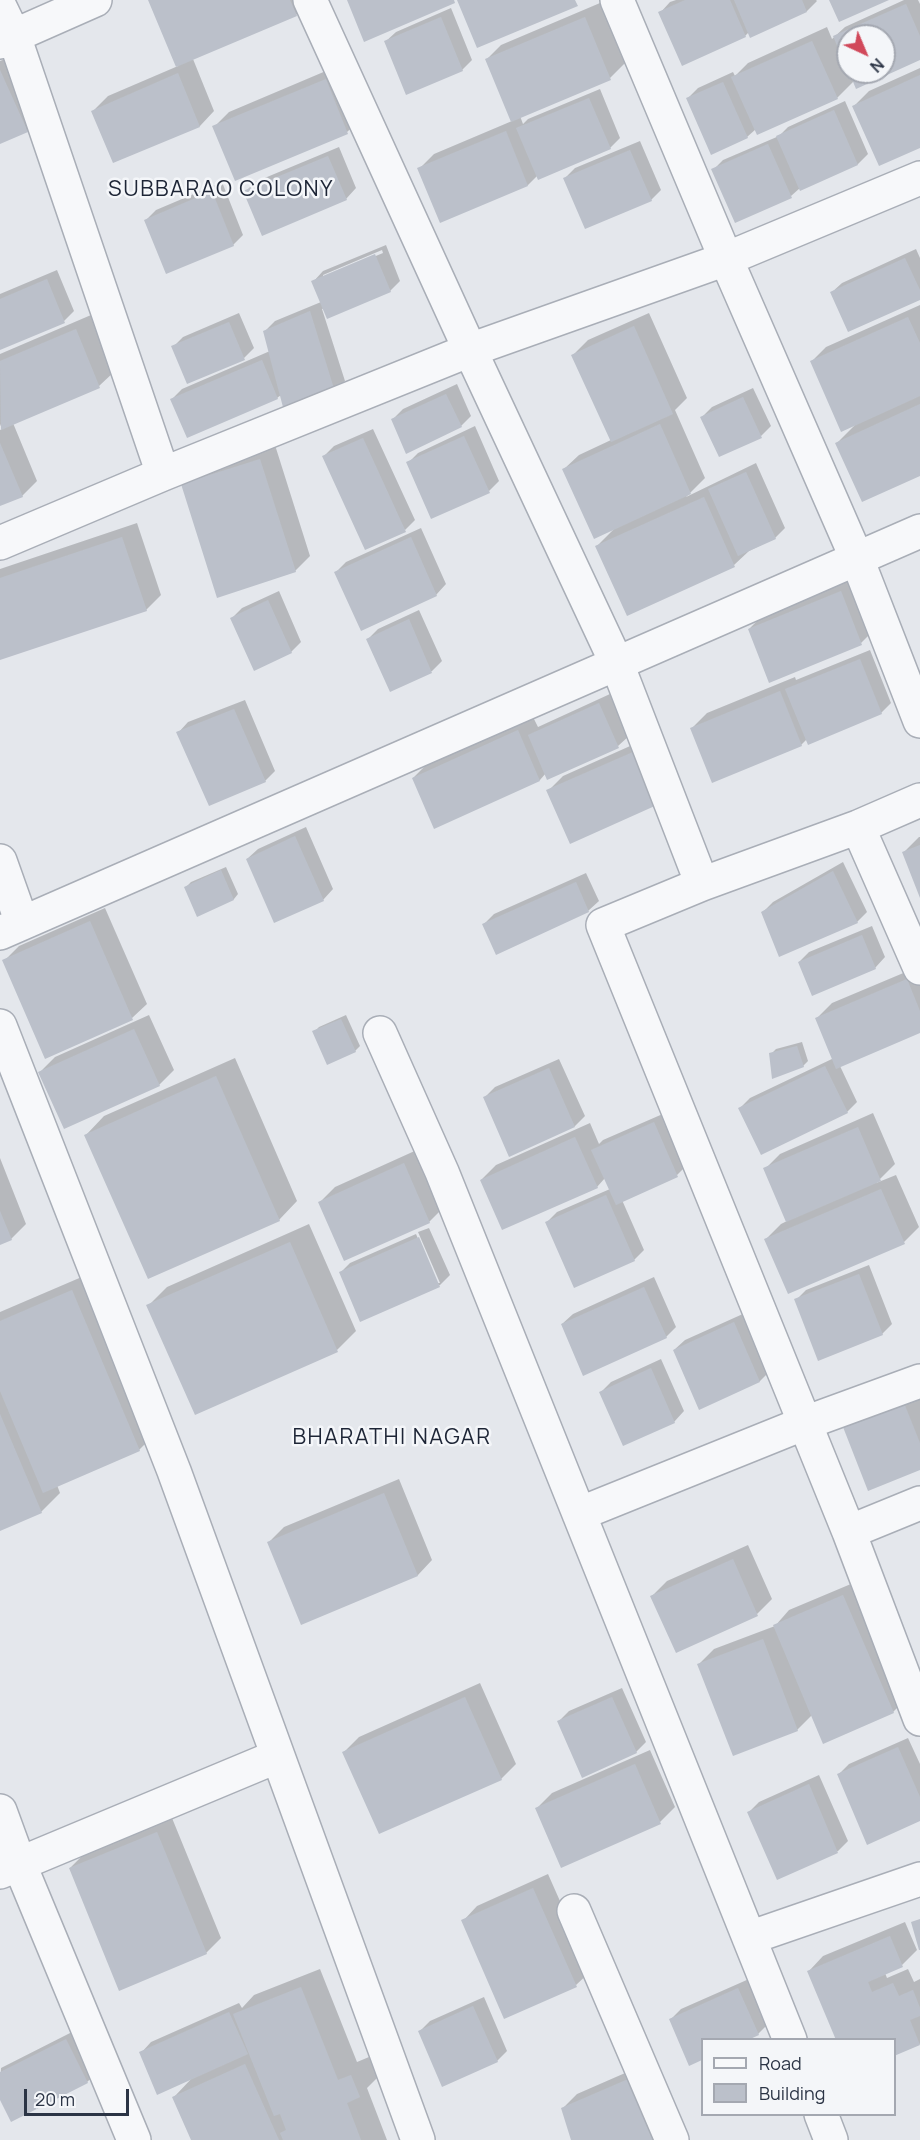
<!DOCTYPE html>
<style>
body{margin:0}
#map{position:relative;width:920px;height:2140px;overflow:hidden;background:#e4e7ec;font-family:Manrope,sans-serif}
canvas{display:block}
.legend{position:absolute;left:701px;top:2038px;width:195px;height:78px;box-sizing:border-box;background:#f4f6f9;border:2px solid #a4a8b1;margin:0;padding:8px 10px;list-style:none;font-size:18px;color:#2b3445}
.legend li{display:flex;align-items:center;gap:12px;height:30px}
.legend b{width:30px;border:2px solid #a4a8b1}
.north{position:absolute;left:836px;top:24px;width:60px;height:60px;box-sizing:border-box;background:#f4f6f9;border:2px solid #a4a8b1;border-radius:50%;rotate:136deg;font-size:16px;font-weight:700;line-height:24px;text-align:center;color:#2b3445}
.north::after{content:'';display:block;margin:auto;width:21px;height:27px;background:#d1495b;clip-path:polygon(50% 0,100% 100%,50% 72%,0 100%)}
.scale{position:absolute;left:24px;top:2089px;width:105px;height:27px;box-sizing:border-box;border:3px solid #2b3445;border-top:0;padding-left:8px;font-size:18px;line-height:21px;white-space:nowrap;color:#2b3445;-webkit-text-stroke:4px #f4f6f9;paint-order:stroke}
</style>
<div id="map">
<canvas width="920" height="2140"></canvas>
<ul class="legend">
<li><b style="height:8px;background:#f7f8fa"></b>Road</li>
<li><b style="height:16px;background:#bbc0ca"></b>Building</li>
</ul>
<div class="north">N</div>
<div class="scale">20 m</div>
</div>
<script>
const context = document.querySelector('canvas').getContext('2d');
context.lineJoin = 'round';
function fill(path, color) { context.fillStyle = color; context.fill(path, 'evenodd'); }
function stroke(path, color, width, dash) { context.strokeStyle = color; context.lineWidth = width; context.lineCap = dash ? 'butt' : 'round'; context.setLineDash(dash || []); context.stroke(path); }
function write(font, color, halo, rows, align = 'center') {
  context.font = font + ' Manrope,sans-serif'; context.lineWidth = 5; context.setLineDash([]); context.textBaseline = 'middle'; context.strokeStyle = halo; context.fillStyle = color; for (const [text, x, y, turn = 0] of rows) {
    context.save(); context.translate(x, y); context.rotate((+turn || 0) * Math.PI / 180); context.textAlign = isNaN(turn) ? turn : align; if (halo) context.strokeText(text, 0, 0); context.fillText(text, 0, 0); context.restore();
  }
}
fill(new Path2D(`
 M150 0H311L296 15 193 59 214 111 200 126 114 162 93 111 108 96 178 66Z
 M676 0H816L817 1 807 11 751 36 749 32 745 36 660 13 670 2Z
 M904 0H918L920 4V58L857 87 854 81 837 98 756 129 747 137 687 99 698 88 733 72 735 76 748 63 827 27 832 39 845 27ZM848 36H884V72H848Z
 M600 3 625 63 610 78 520 116 523 124 528 119 600 89 620 138 610 148 538 175 528 185 441 221 419 169 434 154 512 121 486 60 501 45Z
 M451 8 472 60 462 70 385 42 396 32Z
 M15 55 42 116 27 131 0 143V61Z
 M340 65 362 118 347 132 214 127 229 112Z
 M920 68V146L854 106 869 91Z
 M845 101 868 154 858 164 800 188 791 196 736 221 713 170 723 160 779 136 788 127Z
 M640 141 661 190 651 200 565 178 575 168Z
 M339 147 356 188 346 199 245 192 255 182Z
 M222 182 243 235 233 245 146 220 156 210Z
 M386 245 400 281 390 291 322 309 345 381 334 391 281 395 277 398 172 399 182 389 270 351 265 331 275 321 321 302 313 282 323 271ZM382 250 383 253 323 278V275Z
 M916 249 920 258V298L831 293 842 283Z
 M57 270 74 311 64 321 0 348V294Z
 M920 305V474L837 443 856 424 811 362 826 347Z
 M239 313 254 348 244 358 173 347 183 337Z
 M649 313 687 398 675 410 705 478 686 497 756 463 785 528 775 538 749 551 734 565 597 546 615 528 564 469 579 455 611 440 573 355 588 340Z
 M91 315 114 372 99 386 13 423 37 481 22 496 0 505V430L2 429 0 424V354Z
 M457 384 471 416 461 426 392 420 403 409Z
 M753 388 771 426 761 436 702 417 712 407Z
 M475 426 499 481 489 491 408 463 418 453Z
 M373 429 415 520 405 530 324 456 334 446Z
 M275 445 310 556 295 571 183 485 198 470Z
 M137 523 161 595 146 610 0 658V569Z
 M421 528 446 584 436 595 336 572 346 562Z
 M856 577 876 628 861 643 770 681 749 629 764 614Z
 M279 591 301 642 291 652 232 618 242 608Z
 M419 610 442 661 432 671 391 690 368 639 378 629Z
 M870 650 891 703 881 713 807 739 801 745 692 728 707 713 795 677 796 680Z
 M610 694 629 736 618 746 548 778 546 773 540 780 413 778 428 763 533 717 538 727Z
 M245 700 275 771 265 781 178 733 188 722Z
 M648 738 656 804 548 791 563 776Z
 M306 827 333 889 323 900 247 859 258 849Z
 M919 837H920V895L904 852Z
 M843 862 867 912 857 922 762 913 773 902Z
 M226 867 238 894 234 899 198 915 186 887 191 882Z
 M586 873 599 901 588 911 484 924 494 914Z
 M105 908 147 1004 132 1018 4 961 19 946Z
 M872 926 885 957 875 968 799 962 809 952Z
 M920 966V1032L840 1066 857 1102 847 1112 740 1108 750 1098 834 1058 817 1018 832 1003Z
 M149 1015 174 1070 159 1085 40 1072 55 1057Z
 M346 1015 360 1046 355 1051 314 1032 319 1027Z
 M802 1042 808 1061 803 1066 771 1054 776 1049Z
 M235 1058 297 1201 279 1220 86 1135 104 1116Z
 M559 1059 585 1116 575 1126 510 1155 485 1097 495 1087Z
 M665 1113 687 1165 677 1175 622 1200 644 1250 634 1260 547 1222 557 1212 610 1189 605 1178 597 1187 481 1180 496 1165 590 1123 599 1144 603 1140Z
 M873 1113 895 1164 876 1183 896 1175 919 1227 904 1242 766 1239 781 1224 787 1221 765 1169 780 1154Z
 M419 1149 444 1207 429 1222 320 1202 335 1187Z
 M0 1158 26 1224 11 1239 0 1243Z
 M309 1224 356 1331 337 1350 195 1413 148 1306 167 1287Z
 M429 1228 450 1275 440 1285 361 1320 340 1273 350 1263 416 1234 437 1283H440L418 1232Z
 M869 1265 892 1324 882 1334 796 1300 806 1290Z
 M91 1273 158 1431 139 1450 57 1485 60 1493 41 1512 0 1529V1312Z
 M654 1277 676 1327 666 1337 562 1324 573 1314Z
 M745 1313 770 1371 760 1381 700 1408 674 1350 685 1340Z
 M661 1359 684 1411 674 1422 601 1392 611 1382Z
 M920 1382V1468L844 1428 855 1417Z
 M399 1479 432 1560 418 1575 302 1623 269 1542 284 1527Z
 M748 1545 772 1599 757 1614 676 1651 652 1596 667 1581Z
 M858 1581 908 1697 893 1712 812 1715 797 1730 699 1664 714 1649 775 1626 789 1610Z
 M480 1683 516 1764 501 1779 344 1752 359 1737Z
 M622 1688 646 1742 636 1752 559 1721 569 1711Z
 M908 1738 920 1764V1820L839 1774 849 1764Z
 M650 1750 675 1807 660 1822 537 1808 552 1793Z
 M819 1775 848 1841 838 1851 778 1878 749 1812 759 1802Z
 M172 1818 221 1938 206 1953 70 1868 85 1853Z
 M548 1874 591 1971 576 1985 463 1921 477 1906Z
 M905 1922 917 1950 902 1965 885 1973 887 1978 908 1969 914 1982 920 1979V2044L894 2040 809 1971 823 1956Z
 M320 1969 357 2062 369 2057 378 2077 367 2088 387 2140H192L174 2097 193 2077 141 2053 151 2042 239 2003 242 2008 254 1995Z
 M749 1979 768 2024 758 2034 702 2040V2058L690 2064 671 2019 681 2009Z
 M484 1997 507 2051 497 2061 420 2031 430 2021Z
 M76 2030 98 2072 87 2082 0 2096 1 2068Z
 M648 2063 573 2140 562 2109 577 2094Z`), '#0003');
fill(new Path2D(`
 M148 0H290L297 16 176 67Z
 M347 0H454L455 3 364 42Z
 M457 0H575L578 6 477 48Z
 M685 0H730L746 37 682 66 658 12Z
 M734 0H802L807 12 750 38Z
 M829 0H889L839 22Z
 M906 4 920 36V60L856 89 849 72H884V36H848V71L833 36Z
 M441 17 463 71 406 95 384 41Z
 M585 17 611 80 511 122 485 59Z
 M812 41 838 99 757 135 731 77Z
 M0 70 28 132 0 144Z
 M178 73 200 127 113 163 91 111Z
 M920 75V148L879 166 852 106Z
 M326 79 348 134 235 181 212 126Z
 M723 82 748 138 711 155 686 98Z
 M589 98 611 149 538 180 516 128Z
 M834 110 858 165 800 191 776 136Z
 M506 131 528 186 440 223 417 168Z
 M768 144 792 198 735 223 711 169Z
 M630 150 652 201 585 229 563 178Z
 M328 156 347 200 262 236 243 191Z
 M212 191 234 246 166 274 144 220Z
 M375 254 391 292 327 319 311 281Z
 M905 258 920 290V300L848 332 830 292Z
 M47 279 65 323 0 350V299Z
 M310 311 335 392 284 411 263 331Z
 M908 317 920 343V396L841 432 810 361Z
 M229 322 245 360 187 384 171 346Z
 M634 326 673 414 611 442 571 355Z
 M76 329 100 388 1 430 0 361Z
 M262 360 278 399 187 438 170 399Z
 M446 394 462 427 406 454 391 419Z
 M743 397 762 438 719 457 700 417Z
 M920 404V476L862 502 835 443Z
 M660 424 691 494 594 539 562 469Z
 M464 436 490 493 431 519 406 462Z
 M363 438 406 532 365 550 322 456Z
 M0 443 23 497 0 506Z
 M260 459 296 572 217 598 181 484Z
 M746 472 776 539 738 556 708 489Z
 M704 497 735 567 627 616 595 546Z
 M122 537 147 611 0 660V578Z
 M411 537 437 596 361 631 334 572Z
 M841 591 862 645 769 683 748 629Z
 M268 600 292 653 254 671 230 618Z
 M409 619 432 673 390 692 366 639Z
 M860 659 882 714 808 745 785 689Z
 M780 691 802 746 712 783 690 728Z
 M599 703 619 748 547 780 528 735Z
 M234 709 266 782 209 806 176 732Z
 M518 730 540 781 434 829 412 778Z
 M633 752 657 805 570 844 546 790Z
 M295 836 324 901 274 923 246 859Z
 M920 845V898L902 852Z
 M221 870 234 900 197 917 184 887Z
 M833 871 858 923 779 957 761 912Z
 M576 882 589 912 496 955 482 924Z
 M90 921 133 1020 45 1059 2 960Z
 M862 935 876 969 812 996 798 962Z
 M907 979 920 1011V1033L836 1069 815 1018Z
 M341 1019 356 1052 327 1065 312 1031Z
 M134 1029 160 1086 64 1129 38 1072Z
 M797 1046 804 1067 772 1079 769 1053Z
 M825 1066 848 1113 761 1155 738 1108Z
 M549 1068 575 1127 509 1157 483 1097Z
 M216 1076 280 1221 148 1279 84 1135Z
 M654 1122 678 1177 616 1205 591 1150Z
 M858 1127 881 1181 786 1222 763 1168Z
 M575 1137 598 1188 502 1230 480 1180Z
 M404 1163 430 1223 344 1261 318 1202Z
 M881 1189 905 1244 788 1294 764 1239Z
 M606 1195 635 1261 574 1288 545 1222Z
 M0 1211 12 1240 0 1245Z
 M419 1237 440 1287 360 1322 339 1272Z
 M290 1242 338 1352 195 1415 146 1305Z
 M859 1274 883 1335 818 1361 794 1299Z
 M644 1287 667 1338 583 1376 561 1324Z
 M72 1290 140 1451 43 1493 0 1391V1321Z
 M734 1322 760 1382 699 1410 673 1350Z
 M651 1368 675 1423 623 1446 599 1392Z
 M904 1403 920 1443V1470L868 1491 843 1427Z
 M0 1414 42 1513 0 1531Z
 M384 1493 418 1576 301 1625 267 1542Z
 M733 1559 758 1616 676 1653 650 1596Z
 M843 1595 894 1713 823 1744 773 1625Z
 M763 1639 798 1731 733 1756 697 1664Z
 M465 1697 502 1780 379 1834 342 1752Z
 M612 1697 637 1753 582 1778 557 1721Z
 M898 1747 920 1797V1821L867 1845 837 1774Z
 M635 1764 661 1824 561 1868 535 1808Z
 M809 1784 838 1853 777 1880 747 1812Z
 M157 1832 207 1954 119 1991 69 1868Z
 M533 1888 577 1987 504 2019 461 1920Z
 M920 1919V1950H919L911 1922Z
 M890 1936 903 1967 868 1982 872 1992 893 1983 899 1996 913 1990 920 2008V2016L910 2020 920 2045 894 2056V2040H836L807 1971Z
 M301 1987 338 2080 351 2075 360 2097 347 2103 361 2140H283L280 2133 286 2130 280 2114 274 2116 233 2014Z
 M738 1988 759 2035 748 2040H702V2060L689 2066 669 2019Z
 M473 2006 498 2062 442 2087 418 2031Z
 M229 2012 248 2054 157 2095 139 2052Z
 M66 2039 88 2083 11 2122 0 2100V2072Z
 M245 2064 279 2140H191L172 2097Z
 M633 2077 664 2140H571L561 2108Z`), '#bbc0ca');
const minor = new Path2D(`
 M310 0 470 350 617 664 702 884
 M617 0 726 259 857 559 920 721
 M0 7 14 36 163 474
 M0 42 95 0
 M0 543 163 474 470 350 726 259 920 178
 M920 800 858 827 702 884 603 925 849 1532 920 1719
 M858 827 920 968
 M0 861 22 923
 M0 933 920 531
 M0 1026 174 1471 418 2140
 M380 1033 442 1172 790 2040
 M579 1514 805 1423 920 1381
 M849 1532 920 1503
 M0 1811 19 1863 134 2140
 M0 1872 278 1756
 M574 1911 672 2140
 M749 1938 920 1879
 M821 2114 831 2140`);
stroke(minor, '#a9aeb7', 36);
stroke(minor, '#f7f8fa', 33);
context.letterSpacing = '1.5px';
write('22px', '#1d2536', '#f4f6f9', [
 ["SUBBARAO COLONY",221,190],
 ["BHARATHI NAGAR",392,1438]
]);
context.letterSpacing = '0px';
</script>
